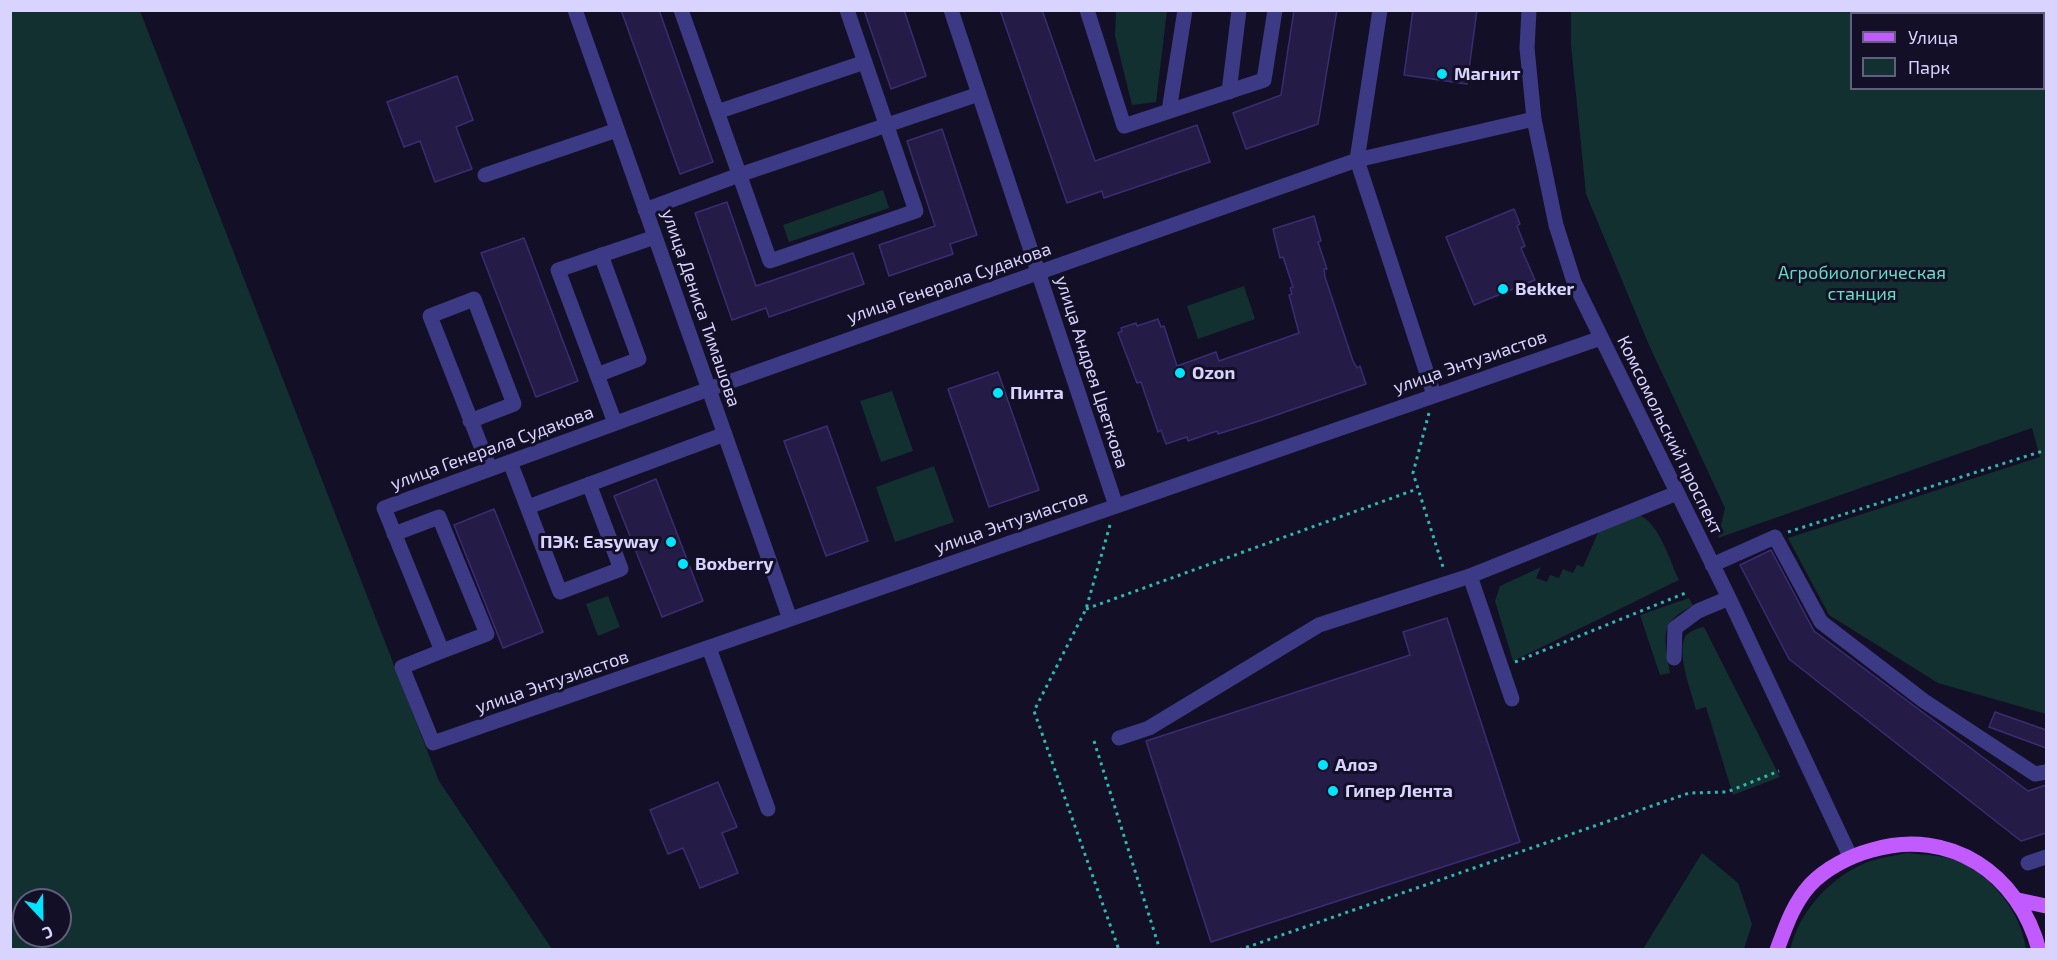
<!DOCTYPE html>
<meta charset="utf-8">
<style>
body{margin:0}
#map{position:relative;width:2057px;height:960px;overflow:hidden;background:#130f26;font-family:"Exo 2",sans-serif}
canvas{display:block}
.frame{position:absolute;inset:0;border:12px solid #d9d4ff;pointer-events:none}
.legend{position:absolute;left:1850px;top:12px;width:195px;height:78px;box-sizing:border-box;background:#130f26;border:2px solid #625e7d;margin:0;padding:8px 10px;list-style:none;font-size:18px;color:#d9d4ff}
.legend li{display:flex;align-items:center;gap:12px;height:30px}
.legend b{width:30px;border:2px solid #625e7d}
.north{position:absolute;left:12px;top:888px;width:60px;height:60px;box-sizing:border-box;background:#130f26;border:2px solid #625e7d;border-radius:50%;rotate:158deg;font-size:16px;font-weight:700;line-height:24px;text-align:center;color:#d9d4ff}
.north::after{content:'';display:block;margin:auto;width:21px;height:27px;background:#00e5ff;clip-path:polygon(50% 0,100% 100%,50% 72%,0 100%)}
</style>
<div id="map">
<canvas width="2057" height="960"></canvas>
<div class="frame"></div>
<ul class="legend">
<li><b style="height:8px;background:#c25bff"></b>Улица</li>
<li><b style="height:16px;background:#12302f"></b>Парк</li>
</ul>
<div class="north">С</div>
</div>
<script>
const context = document.querySelector('canvas').getContext('2d');
context.lineJoin = 'round';
function fill(path, color) { context.fillStyle = color; context.fill(path, 'evenodd'); }
function stroke(path, color, width, dash) { context.strokeStyle = color; context.lineWidth = width; context.lineCap = dash ? 'butt' : 'round'; context.setLineDash(dash || []); context.stroke(path); }
function write(font, color, halo, rows, align = 'center') {
  context.font = font + ' "Exo 2",sans-serif'; context.lineWidth = 6; context.setLineDash([]); context.textBaseline = 'middle'; context.strokeStyle = halo; context.fillStyle = color; for (const [text, x, y, turn = 0] of rows) {
    context.save(); context.translate(x, y); context.rotate((+turn || 0) * Math.PI / 180); context.textAlign = isNaN(turn) ? turn : align; if (halo) context.strokeText(text, 0, 0); context.fillText(text, 0, 0); context.restore();
  }
}
fill(new Path2D(`
 M10 11H140L439 781 552 949H11ZM24 900H60V936H24Z
 M1116 11H1167L1156 102 1132 105 1115 36Z
 M1571 11H2046V714L1938 683 1829 615 1788 538 2040 457 2032 428 1718 538 1725 508 1649 345 1586 194 1571 45ZM1852 14H2044V88H1852Z
 M883 190 889 208 789 242 783 225Z
 M1244 286 1255 319 1198 339 1187 306Z
 M892 391 913 451 881 462 860 401Z
 M934 466 954 522 895 542 876 487Z
 M1636 514C1659 520 1669 560 1679 580L1513 661 1495 601 1500 586 1541 567 1536 578 1547 582 1550 575 1559 578 1563 569 1573 573 1577 565 1583 567 1602 524Z
 M608 596 620 627 598 636 586 604Z
 M1689 598 1693 606C1657 622 1665 639 1670 673L1660 675 1640 615Z
 M1704 627 1780 777 1733 795 1706 707 1696 710C1691 690 1678 659 1684 639 1686 632 1698 628 1704 627Z
 M1702 853 1738 883 1752 924 1744 949H1643Z
 M1907 853C1922 855 1943 855 1958 861 1992 876 2021 912 2026 949L1790 950C1799 913 1827 881 1861 865 1875 858 1892 856 1907 853Z`), '#12302f');
const building = new Path2D(`
 M621 10H659L713 162 680 174Z
 M864 10H904L926 76 891 89Z
 M1000 10H1042L1095 161 1197 125 1210 162 1104 198 1102 191 1067 203Z
 M1294 10H1337L1318 124 1246 149 1233 113 1281 95Z
 M1413 10H1477L1467 84 1404 75Z
 M457 76 473 120 456 127 472 169 435 182 420 141 404 147 387 102Z
 M942 129 977 235 950 244 953 254 889 276 879 245 935 226 907 141Z
 M727 202 756 286 853 253 864 284 769 317 766 308 732 320 695 213Z
 M1514 209 1520 224 1517 226 1525 246 1521 248 1535 280 1474 305 1446 237Z
 M1314 216 1321 241 1318 242 1327 269H1324L1325 277 1353 361 1357 368 1360 366 1366 384 1262 420 1218 434 1217 431 1188 441 1187 437 1166 444 1161 430 1158 432 1141 382 1137 383 1118 333 1122 331 1121 328 1136 323 1137 326 1158 319 1161 327 1164 326 1177 366 1216 352 1219 361 1299 333 1289 295 1292 294 1290 288 1293 287 1283 257 1280 258 1273 229Z
 M524 238 578 381 536 397 481 253Z
 M998 372 1039 490 989 507 948 389Z
 M827 426 868 541 826 556 784 441Z
 M656 479 703 601 662 617 614 496Z
 M494 509 543 632 503 648 454 525Z
 M1771 550 1814 631 2028 791 2046 785V833L2021 841 1789 659 1740 565Z
 M1447 618 1520 842 1211 942 1146 741 1410 655 1403 632Z
 M1995 712 2046 730V748L1989 727Z
 M718 782 737 827 722 833 738 873 700 888 683 848 668 854 650 810Z`);
fill(building, '#241b47');
stroke(building, '#3b2d73', 1.5);
stroke(new Path2D(`
 M1429 413 1413 473 1444 570
 M1110 525 1086 609 1034 711 1119 950
 M1788 532 2046 450
 M1086 609 1417 489
 M1515 662 1688 592
 M1094 741 1160 950
 M1239 950 1689 793 1727 792 1779 771`), '#2fb8b0', 3, [3, 4.5]);
stroke(new Path2D(`
 M575 10 790 619
 M681 10 770 261 916 211 847 10
 M951 10 1116 506
 M1087 10 1124 126 1264 80 1275 10
 M1380 10 1357 160 1434 395
 M1529 10 1527 48 1534 119 1556 225 1574 282 1729 598 1850 856
 M1229 92 1239 10
 M1169 111 1185 10
 M717 112 865 62
 M1534 119 1357 160 709 389 384 508 442 651 402 667 433 743 1601 338
 M485 175 617 130
 M645 210 739 175 979 94
 M597 375 639 359 601 255
 M470 421 514 404 474 299 430 316 490 469
 M615 423 558 270 655 237
 M510 462 560 592 621 569 589 484
 M528 507 725 434
 M394 534 439 517 487 634 442 651
 M1712 565 1775 537 1821 622 1924 701 2035 774 2046 772
 M1470 576 1512 699
 M709 648 768 809
 M1674 658 1675 628 1698 611 1729 598
 M1119 738 1149 728 1319 625 1470 576 1677 493
 M2028 863 2046 857`), '#3d3a85', 15);
stroke(new Path2D(`
 M2018 900 2046 906
 M1777 950C1786 926 1793 904 1810 885 1826 868 1850 856 1872 850 1950 827 2019 874 2039 950`), '#c25bff', 15);
for (const [x, y, r, color] of [
 [1442,74,6,"#00e5ff"],
 [1503,289,6,"#00e5ff"],
 [1180,373,6,"#00e5ff"],
 [998,393,6,"#00e5ff"],
 [671,542,6,"#00e5ff"],
 [683,564,6,"#00e5ff"],
 [1323,765,6,"#00e5ff"],
 [1333,791,6,"#00e5ff"]
]) { const dot = new Path2D(); dot.arc(x, y, r, 0, 2 * Math.PI); context.fillStyle = color; context.fill(dot); stroke(dot, '#130f26', 2); }
write('bold 18px', '#d9d4ff', '#130f26', [
 ["Магнит",1454,74],
 ["Bekker",1515,289],
 ["Ozon",1192,373],
 ["Пинта",1010,393],
 ["ПЭК: Easyway",659,542,"right"],
 ["Boxberry",695,564],
 ["Алоэ",1335,765],
 ["Гипер Лента",1345,791]
], 'left');
write('18px', '#5fe0c0', '#130f26', [
 ["Агробиологическая",1862,273],
 ["станция",1862,294]
]);
write('18px', '#d9d4ff', '#130f26', [
 ["улица Генерала Судакова",949,283,-19],
 ["улица Дениса Тимашова",701,308,71],
 ["улица Энтузиастов",1470,362,-19],
 ["улица Андрея Цветкова",1092,372,72],
 ["Комсомольский проспект",1670,435,64],
 ["улица Генерала Судакова",492,448,-20],
 ["улица Энтузиастов",1011,522,-19],
 ["улица Энтузиастов",552,682,-19]
]);
</script>
